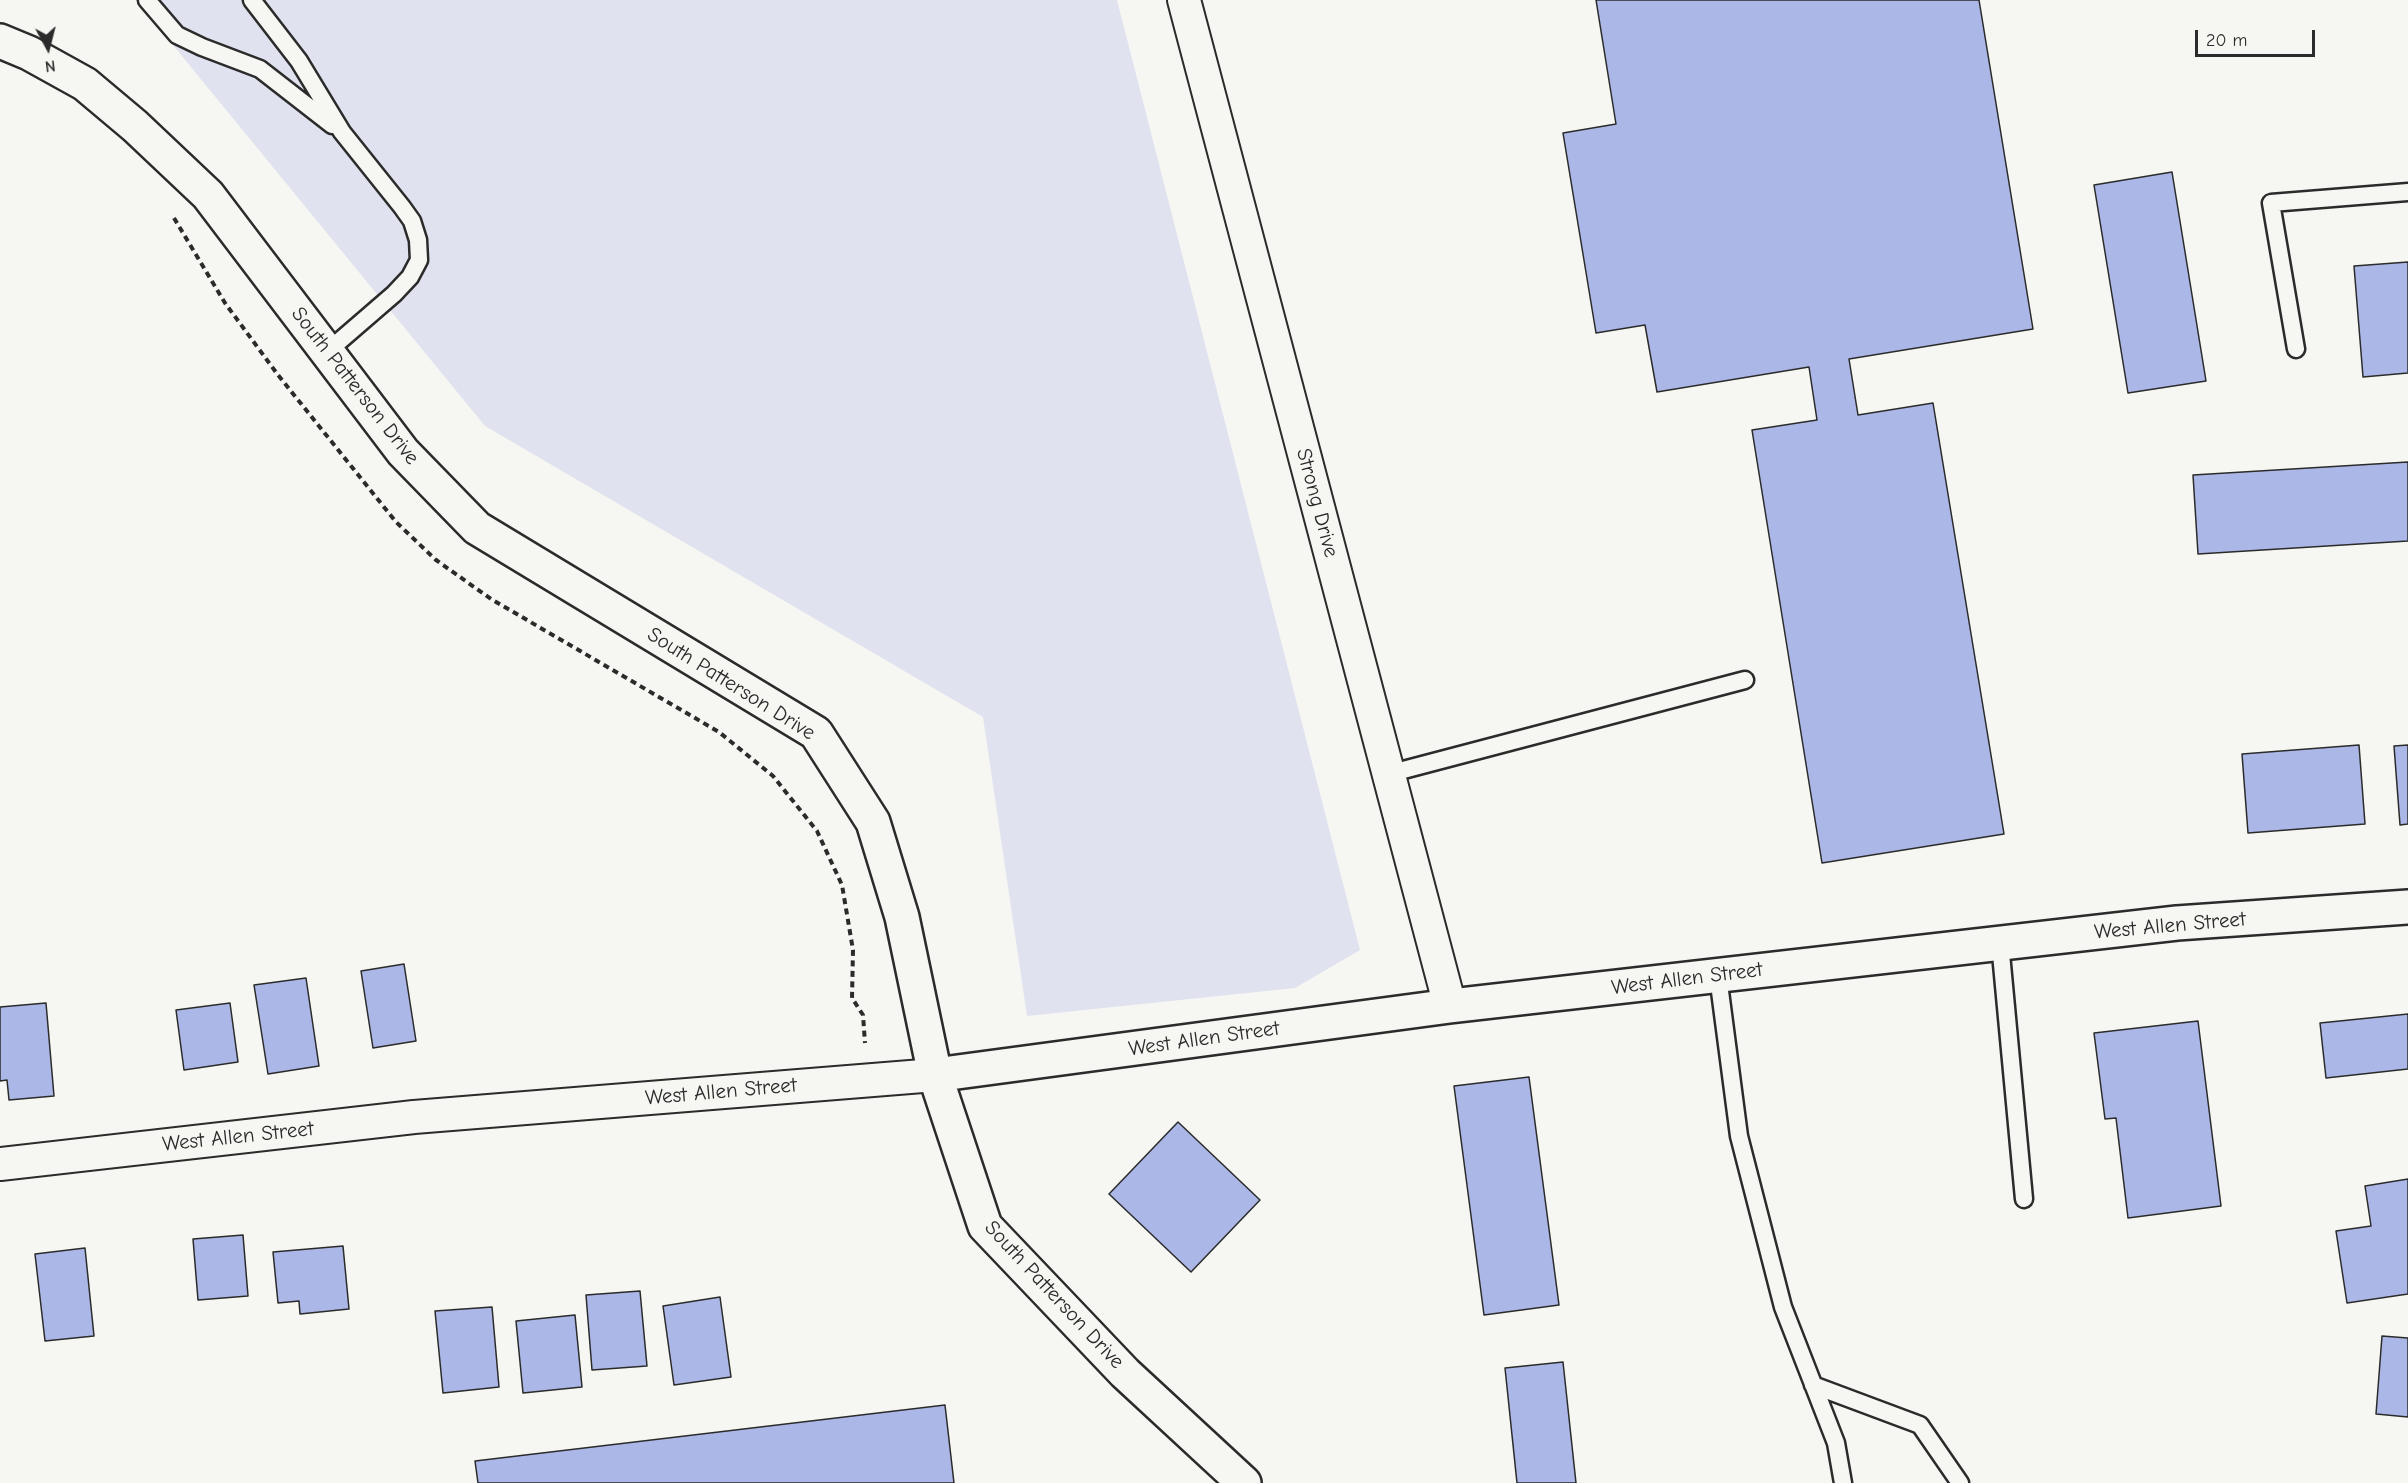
<!DOCTYPE html>
<style>
body{margin:0}
#map{position:relative;width:2408px;height:1483px;overflow:hidden;background:#f6f6f2;font-family:"Comic Neue",sans-serif}
canvas{display:block}
.north{position:absolute;left:18px;top:18px;width:60px;height:60px;-webkit-text-stroke:4px #f6f6f2;paint-order:stroke;rotate:173deg;font-size:16px;font-weight:700;line-height:24px;text-align:center;color:#2b2b2b}
.north::after{content:'';display:block;margin:auto;width:21px;height:27px;background:#2b2b2b;clip-path:polygon(50% 0,100% 100%,50% 72%,0 100%)}
.scale{position:absolute;left:2195px;top:30px;width:120px;height:27px;box-sizing:border-box;border:3px solid #2b2b2b;border-top:0;padding-left:8px;font-size:18px;line-height:21px;white-space:nowrap;color:#2b2b2b;-webkit-text-stroke:4px #f6f6f2;paint-order:stroke}
</style>
<div id="map">
<canvas width="2408" height="1483"></canvas>
<div class="north">N</div>
<div class="scale">20 m</div>
</div>
<script>
const context = document.querySelector('canvas').getContext('2d');
context.lineJoin = 'round';
function fill(path, color) { context.fillStyle = color; context.fill(path, 'evenodd'); }
function stroke(path, color, width, dash) { context.strokeStyle = color; context.lineWidth = width; context.lineCap = dash ? 'butt' : 'round'; context.setLineDash(dash || []); context.stroke(path); }
function write(font, color, halo, rows, align = 'center') {
  context.font = font + ' "Comic Neue",sans-serif'; context.lineWidth = 5; context.setLineDash([]); context.textBaseline = 'middle'; context.strokeStyle = halo; context.fillStyle = color; for (const [text, x, y, turn = 0] of rows) {
    context.save(); context.translate(x, y); context.rotate((+turn || 0) * Math.PI / 180); context.textAlign = isNaN(turn) ? turn : align; if (halo) context.strokeText(text, 0, 0); context.fillText(text, 0, 0); context.restore();
  }
}
fill(new Path2D(`
 M136 0H1117L1360 950 1295 988 1027 1016 983 717 485 426Z`), '#e0e3ef');
const building = new Path2D(`
 M1596 0H1979L2033 329 1849 359 1858 415 1933 403 2004 834 1822 863 1752 430 1817 420 1809 367 1657 392 1645 325 1596 333 1563 133 1616 124Z
 M2172 172 2206 381 2128 393 2094 185Z
 M2408 262V373L2363 377 2354 266Z
 M2408 462V541L2198 554 2193 475Z
 M2359 745 2365 824 2248 833 2242 754Z
 M2408 745V824L2400 825 2394 746Z
 M404 964 416 1041 373 1048 361 971Z
 M306 978 319 1066 268 1074 254 985Z
 M46 1003 54 1096 9 1100 7 1080 0 1081V1007Z
 M230 1003 238 1062 184 1070 176 1010Z
 M2408 1014V1069L2326 1078 2320 1023Z
 M2198 1021 2221 1206 2128 1218 2116 1118 2105 1119 2094 1033Z
 M1529 1077 1559 1305 1484 1315 1454 1086Z
 M1178 1122 1260 1200 1191 1272 1109 1194Z
 M2408 1179V1294L2347 1303 2336 1231 2371 1226 2365 1186Z
 M243 1235 248 1296 198 1300 193 1239Z
 M343 1246 349 1309 300 1314 299 1301 278 1303 273 1252Z
 M85 1248 94 1336 45 1341 35 1254Z
 M640 1291 647 1366 592 1370 586 1295Z
 M720 1297 731 1377 674 1385 663 1306Z
 M492 1307 499 1387 443 1393 435 1311Z
 M575 1315 582 1387 523 1393 516 1321Z
 M2382 1336 2408 1338V1417L2376 1414Z
 M1563 1362 1576 1483H1517L1505 1368Z
 M945 1405 954 1483H478L475 1461Z`);
fill(building, '#abb7e7');
stroke(building, '#2b2b2b', 1.5);
const lane = new Path2D(`
 M147 0 177 35 202 47 260 69 332 125
 M252 0 299 61 342 132 402 207 412 221 418 240 419 260 410 277 394 294 328 351
 M2296 349 2271 203 2408 192
 M1388 774 1745 680
 M2000 943 2024 1199
 M1718 976 1739 1136 1783 1307 1836 1443 1843 1483
 M1813 1385 1920 1425 1960 1483`);
const street = new Path2D(`
 M1184 0 1450 1006
 M0 1164 414 1117 935 1075`);
const secondary = new Path2D(`
 M0 41 29 53 85 84 135 126 208 195 403 452 477 528 816 733 873 822 902 917 935 1075 985 1226 1125 1373 1244 1483
 M935 1075 1450 1006 2177 923 2408 907`);
stroke(lane, '#2b2b2b', 21);
stroke(street, '#2b2b2b', 36);
stroke(secondary, '#2b2b2b', 38);
stroke(new Path2D(`
 M174 218 225 303 278 375 396 522 436 560 491 599 719 732 773 776 817 831 842 885 853 950 852 998 863 1015 865 1043`), '#2b2b2b', 4, [6, 4.5]);
stroke(lane, '#f6f6f2', 16);
stroke(street, '#f6f6f2', 32);
stroke(secondary, '#f6f6f2', 33);
write('21px', '#2b2b2b', '#f6f6f2', [
 ["South Patterson Drive",355,386,52],
 ["Strong Drive",1317,503,75],
 ["South Patterson Drive",731,684,32],
 ["West Allen Street",2170,926,-5],
 ["West Allen Street",1687,979,-7],
 ["West Allen Street",1204,1039,-8],
 ["West Allen Street",721,1092,-5],
 ["West Allen Street",238,1137,-6],
 ["South Patterson Drive",1054,1295,47]
]);
</script>
